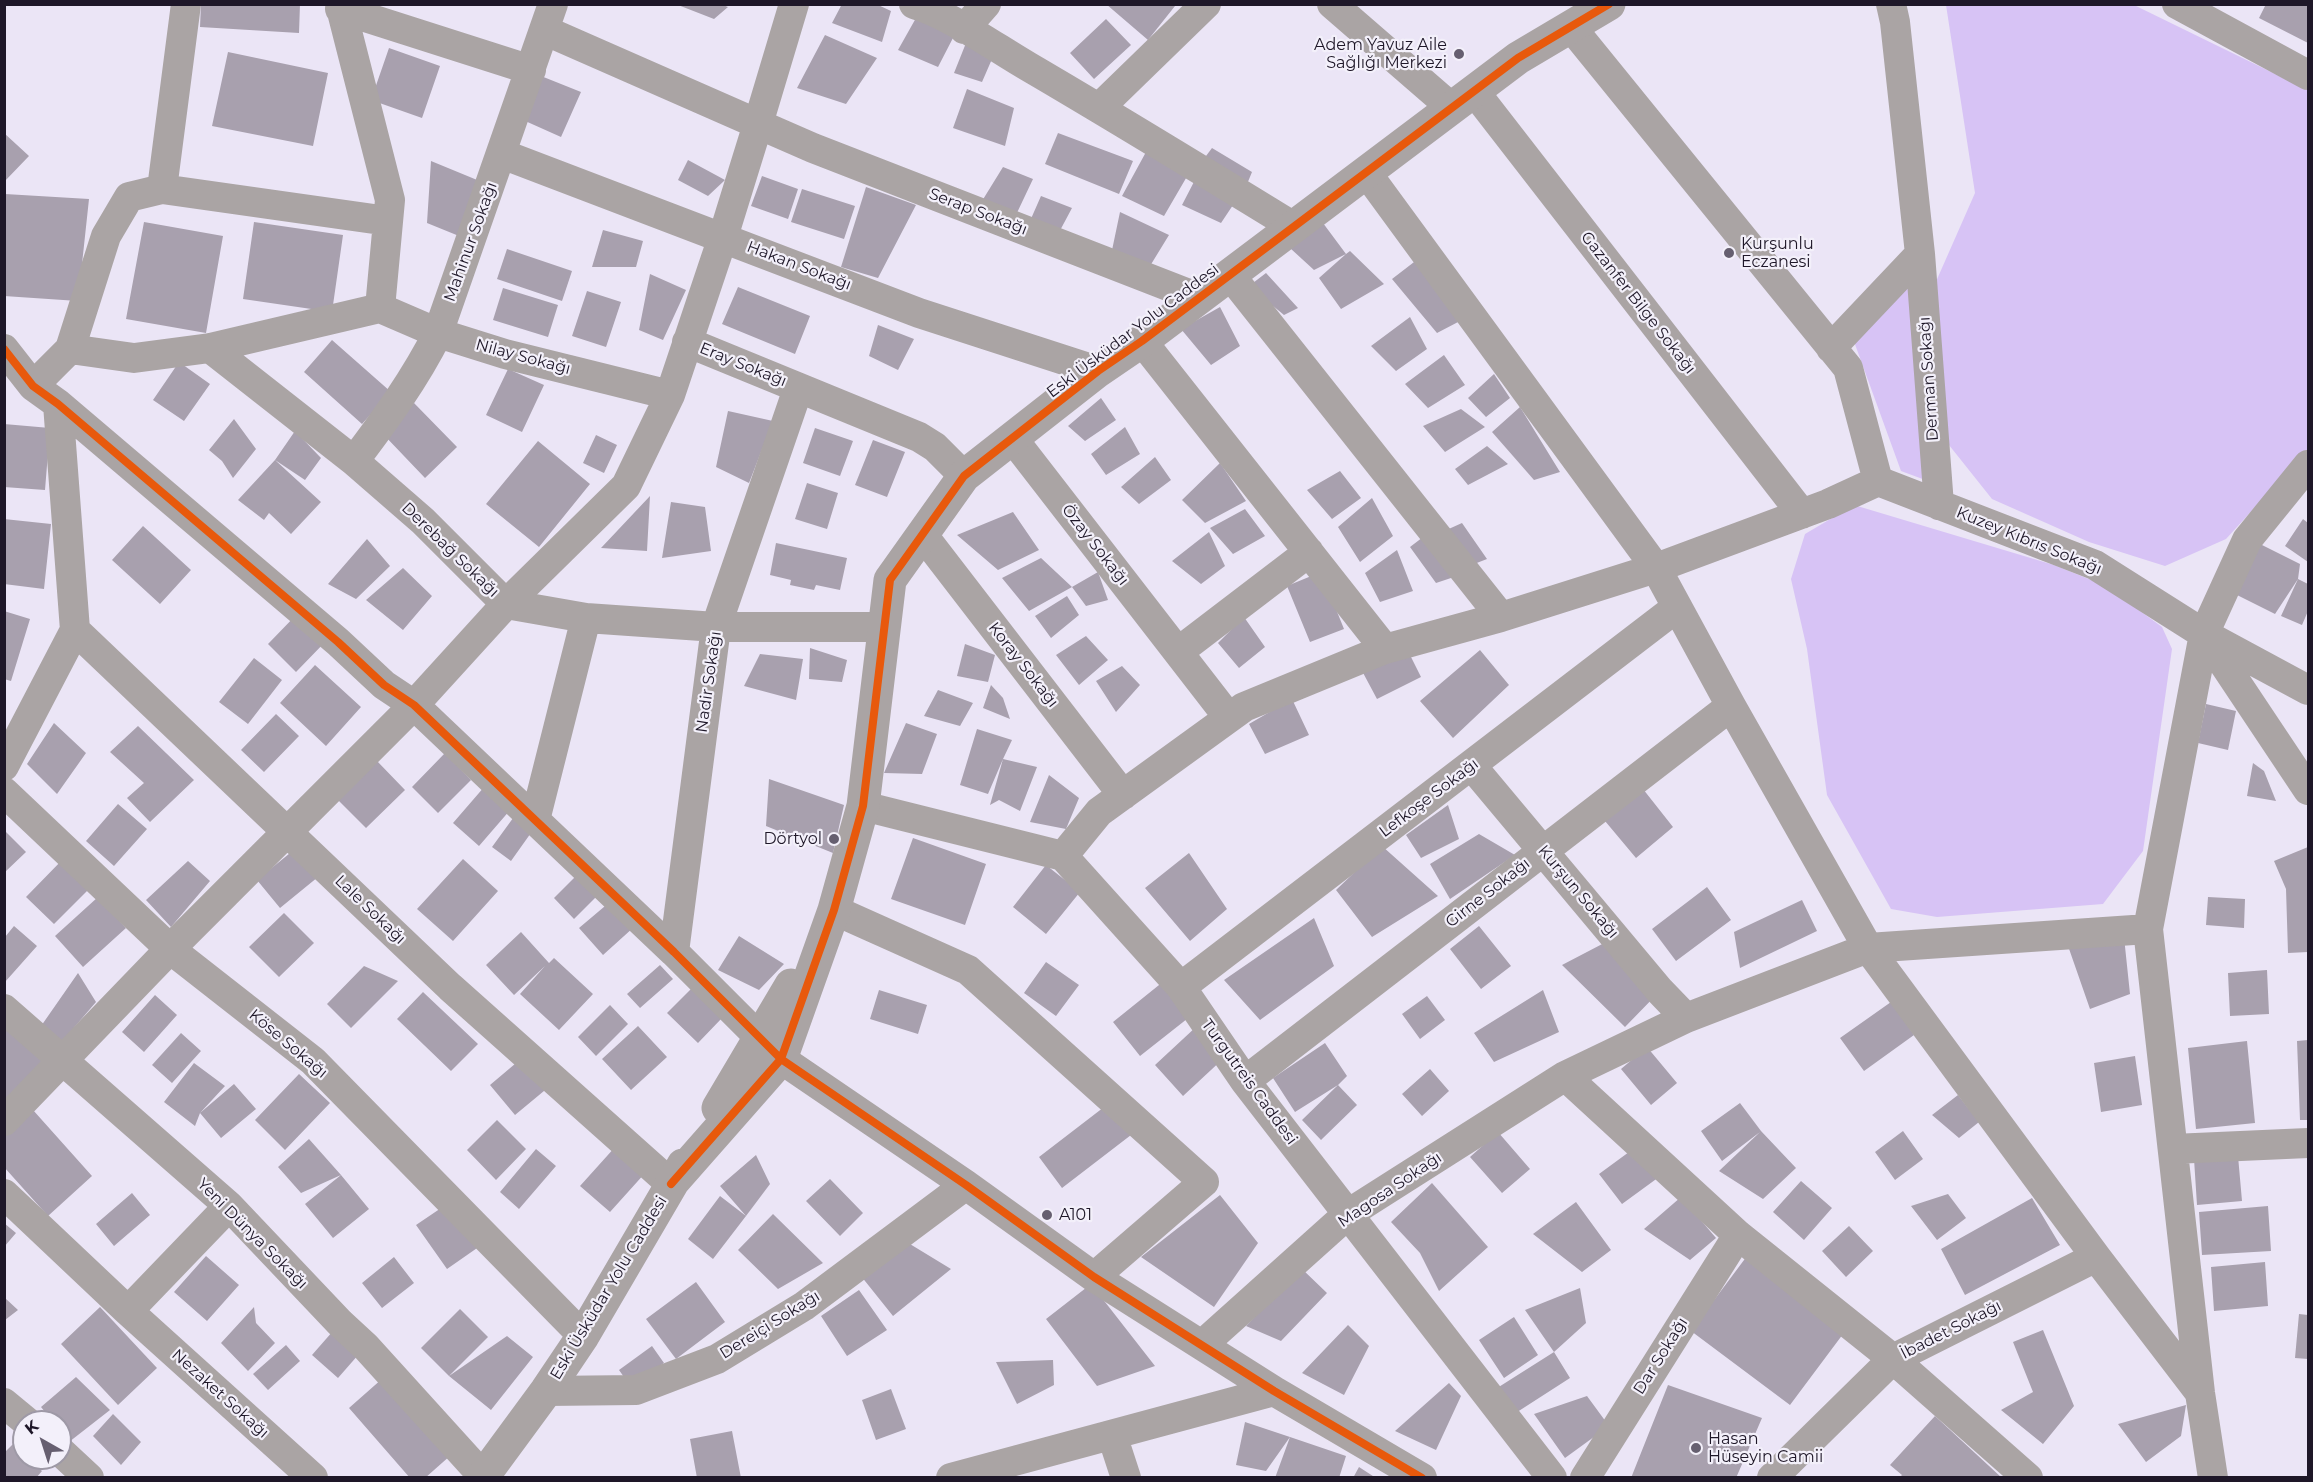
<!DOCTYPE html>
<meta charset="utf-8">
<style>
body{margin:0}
#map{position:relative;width:2313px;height:1482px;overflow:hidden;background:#ebe5f6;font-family:Montserrat,sans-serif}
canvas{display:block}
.frame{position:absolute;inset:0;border:6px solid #1e1728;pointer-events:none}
.north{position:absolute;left:12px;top:1410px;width:60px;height:60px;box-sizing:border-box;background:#f3f0fa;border:2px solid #9e99a6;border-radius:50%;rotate:321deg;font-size:16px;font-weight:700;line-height:24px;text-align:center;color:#1e1728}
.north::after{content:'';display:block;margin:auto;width:21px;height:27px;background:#665f70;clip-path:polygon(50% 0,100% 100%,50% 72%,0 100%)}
</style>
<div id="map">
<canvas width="2313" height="1482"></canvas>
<div class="frame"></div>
<div class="north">K</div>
</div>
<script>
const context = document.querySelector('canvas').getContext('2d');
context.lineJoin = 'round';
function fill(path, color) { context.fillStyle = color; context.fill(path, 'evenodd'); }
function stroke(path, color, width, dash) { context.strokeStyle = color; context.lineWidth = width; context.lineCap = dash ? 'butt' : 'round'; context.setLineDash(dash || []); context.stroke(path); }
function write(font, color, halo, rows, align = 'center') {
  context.font = font + ' Montserrat,sans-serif'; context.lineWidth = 4.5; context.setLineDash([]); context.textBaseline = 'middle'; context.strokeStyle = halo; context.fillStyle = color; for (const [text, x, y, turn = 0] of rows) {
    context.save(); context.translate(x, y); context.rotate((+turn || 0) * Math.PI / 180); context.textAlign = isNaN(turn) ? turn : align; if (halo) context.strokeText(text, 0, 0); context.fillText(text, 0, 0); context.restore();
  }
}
fill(new Path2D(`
 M1946 5H2134L2308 90V449L2226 539 2165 566 2089 542 1992 499 1949 445 1927 302 1975 193Z
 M1911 285 1928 481 1901 471 1852 336Z
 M1854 505 2054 565 2106 586 2162 627 2172 649 2143 851 2103 904 1937 917 1891 909 1827 795 1807 649 1791 579 1805 534Z`), '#d7c3f5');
fill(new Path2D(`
 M201 4H300L299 33 200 27Z
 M842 4H876L891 11 882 42 832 23Z
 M1106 4H1173L1175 6 1148 40Z
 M2266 4H2308V43L2259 18Z
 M678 5H723L728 7 714 19Z
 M916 18 954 36 938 67 898 50Z
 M1106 19 1131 45 1094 79 1070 53Z
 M825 35 877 58 846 104 797 88Z
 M966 43 992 59 982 82 954 73Z
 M389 48 440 66 422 118 371 100Z
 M228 52 328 73 313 146 212 126Z
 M541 76 581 92 561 137 523 120Z
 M967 89 1014 108 1005 146 953 128Z
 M4 133 29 156 4 182Z
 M1058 133 1133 161 1119 194 1045 164Z
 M1212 148 1252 172 1245 189 1200 164Z
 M1146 152 1189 173 1164 216 1122 196Z
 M688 160 725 180 708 196 678 180Z
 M431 161 482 182 459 236 427 223Z
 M1003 167 1033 179 1015 217 982 201Z
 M762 176 798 189 788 219 751 206Z
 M1197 176 1237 199 1221 223 1182 205Z
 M866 187 916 205 878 278 841 267Z
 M802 189 855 206 844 239 791 222Z
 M5 194 89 199 78 301 4 296Z
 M1041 196 1072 208 1056 238 1030 221Z
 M1120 212 1169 235 1150 266 1111 255Z
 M1320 219 1346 254 1350 251 1384 284 1341 309 1319 278 1346 254 1314 270 1290 248Z
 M144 222 223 236 206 333 126 319Z
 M254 222 343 235 332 312 243 299Z
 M603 230 643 241 636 267H592Z
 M507 249 572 271 562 301 497 279Z
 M1418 259 1460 321 1437 333 1392 279Z
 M1266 273 1298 308 1284 315 1249 286Z
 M650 274 686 290 663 340 639 330Z
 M738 287 810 316 795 354 722 324Z
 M503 288 558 305 548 337 493 320Z
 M587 291 621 302 606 347 572 336Z
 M1220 307 1240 346 1211 365 1181 329Z
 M1410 317 1427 349 1396 371 1371 346Z
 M878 325 914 339 898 370 869 356Z
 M332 340 391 392 362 424 304 372Z
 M1444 355 1465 385 1428 408 1405 384Z
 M179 362 210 384 184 421 153 400Z
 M508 369 544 385 522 432 486 415Z
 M1494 374 1510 398 1486 417 1468 398Z
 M1101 398 1116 420 1085 441 1068 426Z
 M414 403 457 447 425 478 383 434Z
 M1520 407 1560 472 1534 480 1492 432Z
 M1461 409 1485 427 1445 452 1423 426Z
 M728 411 773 421 749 483 716 467Z
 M234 419 256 449 233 478 222 461 209 450Z
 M4 424 50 428 45 490 4 487Z
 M1125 427 1140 454 1106 475 1091 454Z
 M815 428 853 441 840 476 803 463Z
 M295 431 321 458 305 480 275 460 321 502 291 534 269 513 264 520 238 500 275 460Z
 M596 435 617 445 604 473 583 463Z
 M873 440 905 452 887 497 855 485Z
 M538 441 590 484 539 547 486 504Z
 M1487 446 1508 464 1468 485 1455 469Z
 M1155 457 1171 480 1139 504 1121 487Z
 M1220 463 1246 501 1205 523 1182 500Z
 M1340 471 1361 498 1332 519 1307 490Z
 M807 483 838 493 827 529 795 519Z
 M650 496 647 551 601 548Z
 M1372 498 1393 536 1360 562 1338 527Z
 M671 502 705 507 711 551 662 558Z
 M1245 509 1265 536 1233 554 1210 528Z
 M1013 512 1039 550 998 570 957 535Z
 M4 519 51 524 44 589 4 584Z
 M2303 519 2308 523V562L2285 546Z
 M1462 523 1487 559 1469 566 1442 532Z
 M143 526 191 570 160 604 112 560Z
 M1209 532 1225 566 1201 584 1172 561Z
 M1427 534 1466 573 1436 583 1410 547Z
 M367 539 390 566 356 599 328 584Z
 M776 543 847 558 840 590 816 585 814 590 790 585 791 580 770 575Z
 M2258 543 2300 564 2298 579 2308 584V611L2302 625 2281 616 2298 579 2275 614 2233 593Z
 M1397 550 1413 591 1380 602 1365 573Z
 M1041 558 1072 587 1098 572 1108 600 1086 606 1072 587 1029 611 1002 578Z
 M403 568 432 596 403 630 366 600Z
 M1321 572 1344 629 1310 642 1287 586Z
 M1067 596 1079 615 1051 638 1035 616Z
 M4 611 30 619 11 681 4 679Z
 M299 612 328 639 296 672 268 644Z
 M1244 617 1265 647 1239 668 1218 643Z
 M1086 636 1108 660 1079 685 1056 655Z
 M965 644 995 655 988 682 957 676Z
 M1406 647 1421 677 1377 699 1361 669Z
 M810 648 847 660 842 682 809 679Z
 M1480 650 1509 685 1453 738 1420 701Z
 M760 654 803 659 796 700 744 686Z
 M254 658 282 680 248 724 219 702Z
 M315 665 361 707 326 746 280 703Z
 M1122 666 1140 685 1116 712 1096 681Z
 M991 685 1003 698 1010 719 983 708Z
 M938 690 973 703 960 726 924 716Z
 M1292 699 1309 735 1265 754 1249 724Z
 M2206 704 2236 711 2228 750 2198 743Z
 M276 714 299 736 264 772 241 750Z
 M54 723 86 753 57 794 27 764Z
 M906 723 937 734 922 774 884 773Z
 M138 726 194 780 150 822 127 798 144 783 110 752Z
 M977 729 1012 740 1003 759 1037 767 1020 811 999 800 990 805 1003 759 988 794 960 785Z
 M445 753 471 780 438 813 412 787Z
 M377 761 405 790 366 828 338 800Z
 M2253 763 2264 771 2276 801 2247 796Z
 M1049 775 1079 798 1066 829 1030 822Z
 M769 779 844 805 833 853 766 826Z
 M485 786 511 809 479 846 453 823Z
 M1643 789 1673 827 1636 858 1605 821Z
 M118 804 147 829 114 866 86 841Z
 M1448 805 1459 839 1421 858 1406 835Z
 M516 814 538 823 511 861 492 847Z
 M4 830 26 852 4 873Z
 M1479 834 1515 855 1450 899 1430 864Z
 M913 838 986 864 965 925 891 899Z
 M1382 846 1438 896 1372 937 1336 890Z
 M2308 847V952L2288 953 2286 889 2274 861Z
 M295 849 318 877 280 908 257 880Z
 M1189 853 1227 909 1190 941 1145 888Z
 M65 857 93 885 54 924 26 897Z
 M463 859 498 891 453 941 417 909Z
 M188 861 210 881 171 927 146 900Z
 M1046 865 1080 892 1046 934 1013 907Z
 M578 874 599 894 574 919 554 898Z
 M1707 887 1731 920 1676 961 1652 929Z
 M98 897 126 928 83 967 55 936Z
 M2208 897 2245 899 2244 928 2206 925Z
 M1802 900 1817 931 1740 968 1734 932Z
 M611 901 634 927 603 955 579 928Z
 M284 913 314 943 279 977 249 947Z
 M1314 918 1334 966 1260 1020 1224 980Z
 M14 926 37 946 5 982V937Z
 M1479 926 1511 966 1481 989 1450 949Z
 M521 932 549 963 554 958 593 994 559 1030 520 994 545 966 514 995 486 965Z
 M739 936 784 964 759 990 718 970Z
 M2124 937 2130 994 2090 1009 2067 943Z
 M1608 941 1660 991 1625 1027 1562 965Z
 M1046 962 1079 985 1056 1016 1024 993Z
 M660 965 673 979 640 1008 627 994Z
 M364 966 398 981 351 1028 327 1004Z
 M2267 970 2269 1014 2230 1016 2228 973Z
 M78 973 96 1002 60 1044 39 1029Z
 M1164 981 1192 1015 1140 1056 1113 1022Z
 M691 989 722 1018 698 1043 667 1013Z
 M879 990 927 1005 918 1034 870 1019Z
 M1543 990 1559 1032 1494 1062 1474 1033Z
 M423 992 478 1044 451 1071 397 1019Z
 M155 995 177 1015 144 1052 122 1032Z
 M1427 996 1445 1020 1420 1039 1402 1014Z
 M1891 1002 1914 1035 1864 1071 1840 1038Z
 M610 1005 628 1024 596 1056 578 1037Z
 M5 1015 48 1060 5 1102Z
 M638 1026 667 1057 631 1090 602 1059Z
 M1197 1026 1225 1057 1183 1096 1155 1065Z
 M181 1033 201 1051 172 1083 152 1065Z
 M2308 1040V1120H2300L2297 1041Z
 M2247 1041 2255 1123 2196 1129 2188 1048Z
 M1325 1043 1347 1076 1338 1085 1295 1112 1273 1078Z
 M1647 1047 1677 1083 1651 1105 1621 1069Z
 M2135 1056 2142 1105 2101 1112 2094 1063Z
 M522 1058 556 1081 515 1115 490 1085Z
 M194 1063 225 1086 200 1113 234 1084 256 1109 221 1138 200 1113 195 1126 164 1102Z
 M1430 1069 1449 1091 1422 1116 1402 1094Z
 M299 1074 330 1103 285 1150 255 1120Z
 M1338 1085 1357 1105 1321 1140 1302 1120Z
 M1958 1095 1979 1122 1959 1138 1932 1115Z
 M1740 1103 1761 1131 1796 1168 1763 1199 1719 1171 1760 1132 1722 1161 1701 1131Z
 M1108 1104 1131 1135 1062 1188 1039 1157Z
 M33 1110 92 1176 48 1216 4 1167V1135Z
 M497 1120 526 1149 496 1180 467 1150Z
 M1903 1131 1923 1159 1895 1180 1875 1152Z
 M1498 1132 1530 1169 1502 1193 1470 1157Z
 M309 1139 341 1175 301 1193 278 1167Z
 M616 1146 646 1172 610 1212 580 1186Z
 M536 1149 556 1166 519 1209 500 1192Z
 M1629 1152 1659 1177 1622 1204 1599 1174Z
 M756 1155 770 1184 746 1216 720 1186Z
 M2238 1156 2242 1201 2197 1205 2194 1159Z
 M341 1175 369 1209 333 1238 305 1204Z
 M830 1179 863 1213 840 1236 806 1201Z
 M1801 1181 1832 1208 1804 1240 1773 1212Z
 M1432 1183 1488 1247 1439 1291 1420 1253 1391 1222Z
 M132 1193 150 1215 114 1246 96 1224Z
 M1948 1194 1966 1218 1937 1240 1911 1206Z
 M1220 1195 1258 1243 1214 1307 1141 1257Z
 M720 1196 746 1216 713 1259 688 1239Z
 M1681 1197 1716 1238 1690 1260 1644 1229Z
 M2032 1198 2060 1245 1965 1295 1941 1249Z
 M450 1202 480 1246 447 1269 416 1225Z
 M1576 1202 1611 1250 1582 1272 1533 1234Z
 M2268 1206 2271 1251 2202 1255 2199 1212Z
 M773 1214 823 1263 778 1289 738 1250Z
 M4 1223 16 1233 4 1247Z
 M1849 1226 1873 1251 1846 1277 1822 1251Z
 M905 1241 951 1269 893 1316 861 1276Z
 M206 1256 239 1285 207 1321 174 1292Z
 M1747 1256 1846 1330 1790 1405 1691 1331Z
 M394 1257 414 1283 382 1308 362 1283Z
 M2265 1262 2268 1306 2214 1311 2211 1267Z
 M1301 1268 1327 1293 1281 1341 1246 1326Z
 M696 1282 725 1322 676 1359 646 1319Z
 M1091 1284 1155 1366 1097 1386 1046 1319Z
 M1580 1288 1586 1323 1554 1352 1525 1310Z
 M859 1290 887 1330 847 1356 821 1316Z
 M5 1298 18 1310 5 1320Z
 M100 1307 157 1368 118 1405 61 1344Z
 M254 1307 256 1323 275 1343 248 1371 221 1343Z
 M460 1309 488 1337 449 1376 421 1348Z
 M2299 1314 2308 1315V1359L2295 1358Z
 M1514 1317 1538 1355 1504 1378 1479 1340Z
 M1348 1325 1369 1346 1344 1395 1302 1373Z
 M2043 1330 2074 1406 2043 1444 2001 1410 2033 1392 2013 1342Z
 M333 1331 359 1354 338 1378 312 1355Z
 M507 1336 533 1357 491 1410 449 1376Z
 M286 1345 300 1361 268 1390 253 1374Z
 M652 1346 664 1363 631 1387 619 1370Z
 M1554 1352 1570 1378 1511 1416 1494 1390Z
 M1053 1360 1054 1385 1017 1404 996 1362Z
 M76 1377 110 1410 69 1442 60 1431V1422H53L41 1407Z
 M383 1378 451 1455 425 1478H410L349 1408Z
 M1449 1383 1461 1396 1436 1450 1395 1431Z
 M1668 1385 1762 1418 1736 1478H1631Z
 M891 1389 906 1429 876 1440 862 1400Z
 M1587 1396 1609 1426 1565 1458 1534 1414Z
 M2186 1405 2181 1436 2146 1462 2118 1424Z
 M113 1414 141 1442 121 1465 93 1436Z
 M1935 1416 2002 1478H1899L1902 1475 1890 1465Z
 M1245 1422 1290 1437 1266 1471 1236 1465Z
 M732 1431 741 1478H697L690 1439Z
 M1290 1437 1346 1456 1339 1478H1275Z
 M13 1444 24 1454V1458H28L42 1471 36 1478H4V1453Z
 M1359 1467 1376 1478H1353Z`), '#a8a0ae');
stroke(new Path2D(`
 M186 4 162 189 388 221
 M794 4 758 124 813 148 1199 298
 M914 4C949 14 996 48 1029 67 1118 119 1206 173 1294 227
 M1332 4 1452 108
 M1891 4 1895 22 1920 254 1939 505
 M2177 4 2308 75
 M340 9 531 70
 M964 29 986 4
 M1474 91 1802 514
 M1099 108 1206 4
 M502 154 919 313 1098 371
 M1366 172 1656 568 1731 706 1868 948 2096 1257 2200 1393
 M1230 275 1501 617
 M380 308 438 333 505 354 670 395
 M1142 341 1385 649
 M687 342 919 437 935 447 964 476
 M210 348 354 461 423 521 506 604 586 618 716 627H885
 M1831 348 1920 254
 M4 349 33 386 58 404 338 642 384 685 414 705 674 952 781 1059 966 1185 1094 1277 1274 1391 1422 1478
 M70 349 106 236 129 197 162 189
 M33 386 70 349 134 358 210 348 380 308 390 200 340 4
 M1013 439 1229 718
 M354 461C385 420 415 379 438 333L553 4
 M1878 481 2095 565 2204 634 2308 690
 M922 534 1123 795
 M75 630 450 987 671 1184
 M2206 637 2308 790
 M1178 652 1309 552
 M1471 765 1660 991 1686 1018
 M4 766 75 630 58 404
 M4 792 170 949 313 1061 583 1336
 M863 806 1063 856 1181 987 1245 1081 1552 1478
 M535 820 586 618
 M1063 856 1099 812 1244 707 1385 649 1501 617 1656 568 1828 504 1878 481 1848 368 1571 27
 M834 910 968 970 1204 1182 1094 1277
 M674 952 716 627 798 389
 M1181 987 1676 608
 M4 1009 229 1206 340 1323 366 1347 483 1476
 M1245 1081 1731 706
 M4 1121 170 949 414 705 506 604 626 486 670 395 723 237 758 124 544 30
 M2173 1149 2308 1143
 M4 1194 128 1311 313 1478
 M128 1311 229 1206
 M1202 1345 1348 1214 1565 1076
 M546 1391 636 1390 717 1359 804 1306 966 1185
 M4 1403 27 1422
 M1112 1435 1126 1478
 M60 1451 89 1478
 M951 1478 1274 1391
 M1585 1478 1738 1235
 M1772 1478 1893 1359 2096 1257
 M2028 1478 1893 1359 1738 1235 1565 1076 1686 1018 1868 948 2148 929
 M2213 1478 2200 1393 2148 929 2204 634 2247 540 2308 465`), '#aaa4a4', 30);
stroke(new Path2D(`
 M718 1108 791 985
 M671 1184 781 1059 834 910 863 806 890 580 964 476 1098 371 1142 341 1518 58 1609 4
 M482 1478 546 1391 583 1336 683 1165`), '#aaa4a4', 33);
stroke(new Path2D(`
 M4 349 33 386 58 404 338 642 384 685 414 705 674 952 781 1059 966 1185 1094 1277 1274 1391 1422 1478
 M671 1184 781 1059 834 910 863 806 890 580 964 476 1098 371 1142 341 1518 58 1609 4`), '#e8590c', 8);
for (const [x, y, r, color] of [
 [1459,54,6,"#665f70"],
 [1729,253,6,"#665f70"],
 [834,839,6,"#665f70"],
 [1047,1215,6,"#665f70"],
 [1696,1448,6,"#665f70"]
]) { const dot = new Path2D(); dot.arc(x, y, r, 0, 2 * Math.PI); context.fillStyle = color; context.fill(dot); stroke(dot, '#f3f0fa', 2); }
write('16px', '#1e1728', '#f3f0fa', [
 ["Adem Yavuz Aile",1447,45,"right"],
 ["Sağlığı Merkezi",1447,63,"right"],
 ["Kurşunlu",1741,244],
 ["Eczanesi",1741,262],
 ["Dörtyol",822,839,"right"],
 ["A101",1059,1215],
 ["Hasan",1708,1439],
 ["Hüseyin Camii",1708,1457]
], 'left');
write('16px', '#1e1728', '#f3f0fa', [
 ["Serap Sokağı",978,212,21],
 ["Mahinur Sokağı",471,242,-70],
 ["Hakan Sokağı",799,266,21],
 ["Gazanfer Bilge Sokağı",1638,303,52],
 ["Eski Üsküdar Yolu Caddesi",1133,331,-37],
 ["Nilay Sokağı",523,357,15],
 ["Eray Sokağı",743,365,22],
 ["Derman Sokağı",1929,379,-94],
 ["Kuzey Kıbrıs Sokağı",2029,541,22],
 ["Özay Sokağı",1095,545,52],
 ["Derebağ Sokağı",450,550,44],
 ["Koray Sokağı",1023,665,52],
 ["Nadir Sokağı",709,682,-82],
 ["Lefkoşe Sokağı",1429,798,-37],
 ["Kurşun Sokağı",1578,892,50],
 ["Girne Sokağı",1488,893,-38],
 ["Lale Sokağı",370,910,44],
 ["Köse Sokağı",288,1044,40],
 ["Turgutreis Caddesi",1249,1082,54],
 ["Magosa Sokağı",1390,1190,-34],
 ["Yeni Dünya Sokağı",252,1234,45],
 ["Eski Üsküdar Yolu Caddesi",609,1288,-59],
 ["Dereiçi Sokağı",770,1325,-32],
 ["İbadet Sokağı",1951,1330,-27],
 ["Dar Sokağı",1661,1356,-58],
 ["Nezaket Sokağı",220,1394,42]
]);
</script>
